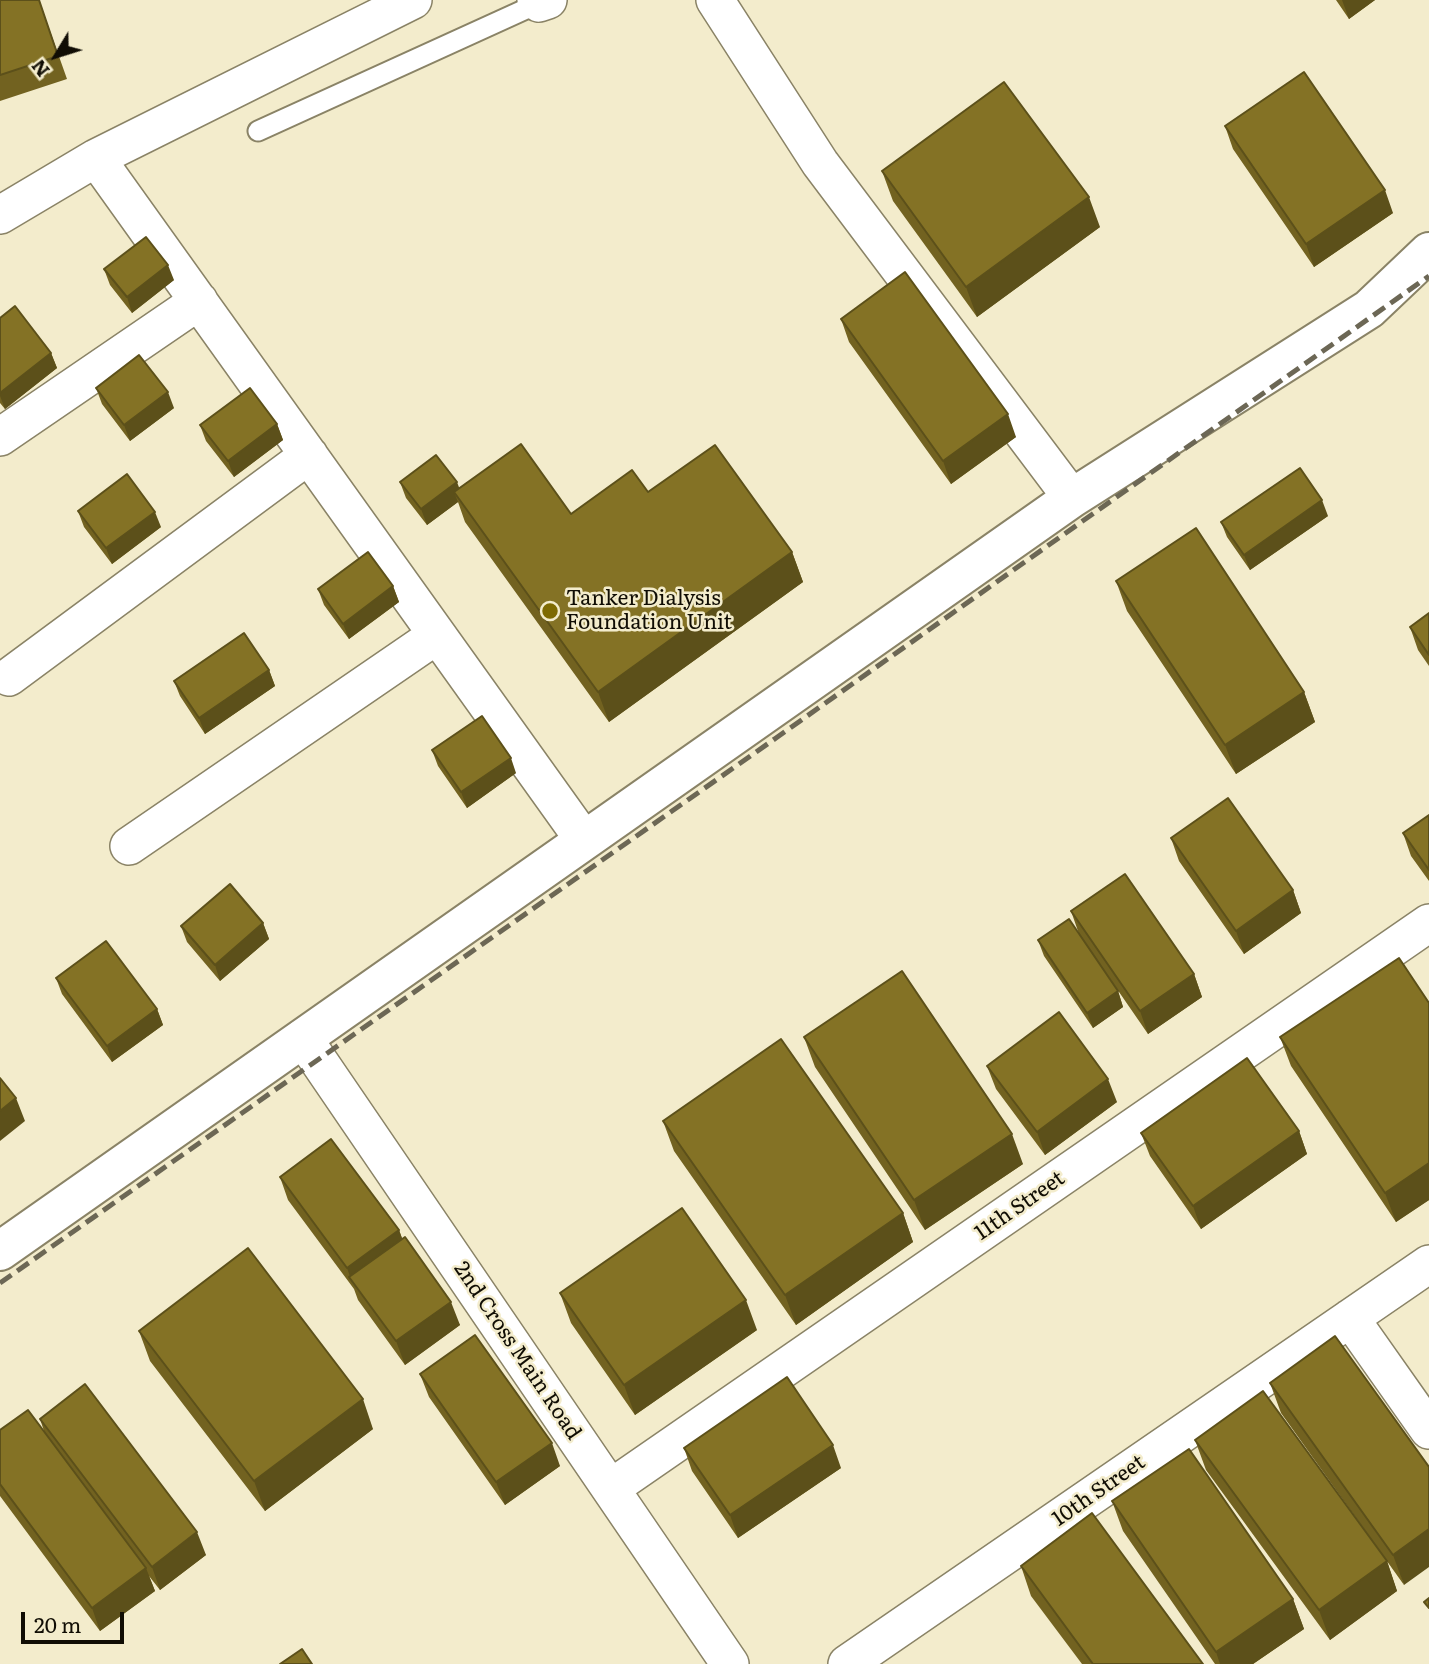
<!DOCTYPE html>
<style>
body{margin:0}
#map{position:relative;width:1429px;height:1664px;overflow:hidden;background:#f3eccc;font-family:Literata,serif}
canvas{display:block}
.north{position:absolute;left:21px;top:21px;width:70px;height:70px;-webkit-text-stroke:5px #f3eccc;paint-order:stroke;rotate:232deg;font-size:19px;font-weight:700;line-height:28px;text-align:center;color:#100d04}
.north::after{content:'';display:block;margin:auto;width:24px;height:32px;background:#100d04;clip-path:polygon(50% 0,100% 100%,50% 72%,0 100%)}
.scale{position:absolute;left:21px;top:1612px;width:103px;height:32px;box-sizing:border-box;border:4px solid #100d04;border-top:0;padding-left:9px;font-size:21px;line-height:24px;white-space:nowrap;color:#100d04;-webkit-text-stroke:5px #f3eccc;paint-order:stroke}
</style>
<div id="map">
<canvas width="1429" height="1664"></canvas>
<div class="north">N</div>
<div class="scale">20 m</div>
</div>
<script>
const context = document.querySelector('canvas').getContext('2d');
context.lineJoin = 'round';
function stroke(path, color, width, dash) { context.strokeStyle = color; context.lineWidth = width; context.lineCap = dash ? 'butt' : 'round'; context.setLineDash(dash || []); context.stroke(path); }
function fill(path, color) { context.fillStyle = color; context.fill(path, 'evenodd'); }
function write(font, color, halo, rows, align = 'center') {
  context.font = font + ' Literata,serif'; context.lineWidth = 5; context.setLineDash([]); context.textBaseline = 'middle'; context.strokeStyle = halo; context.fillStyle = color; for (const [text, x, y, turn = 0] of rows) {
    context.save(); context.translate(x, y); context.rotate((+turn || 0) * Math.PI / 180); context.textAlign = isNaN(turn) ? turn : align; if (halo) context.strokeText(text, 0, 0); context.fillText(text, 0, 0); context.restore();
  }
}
const lane = new Path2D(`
 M258 131 539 3`);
const street = new Path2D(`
 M536 0 539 3 548 0
 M715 0 820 163 1072 498
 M96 158 413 0
 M0 215 96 158 584 840
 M0 437 199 301
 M9 677 309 455
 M129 846 437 635
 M303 1038 730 1664
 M1350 1318 1429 1430
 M611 1488 1429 923
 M847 1664 1429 1264`);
const secondary = new Path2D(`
 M0 1251 1072 498 1369 309 1429 252`);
stroke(lane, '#8a8366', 23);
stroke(street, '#8a8366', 40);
stroke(secondary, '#8a8366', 42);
stroke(lane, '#fff', 19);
stroke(street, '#fff', 37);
stroke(secondary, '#fff', 38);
stroke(new Path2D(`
 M0 1283 776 738 1429 276`), '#6c6755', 5, [14, 7]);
fill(new Path2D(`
 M0 0H39L67 79 0 101Z
 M1336 0H1375L1349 19Z
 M1225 126 1393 213 1314 267 1233 149Z
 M882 171 1100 227 977 317 893 201Z
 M104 269 174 280 132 313 110 285Z
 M0 318 51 353 57 368 5 409 0 403Z
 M841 319 1016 437 951 484 849 342Z
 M96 388 174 408 130 441 102 404Z
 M277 424 283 440 234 477 206 441 200 425Z
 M400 482 459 489 571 514 648 492 792 552 803 582 609 722 465 522 458 502 427 525 406 498Z
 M78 511 161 527 112 564 84 527Z
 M1328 516 1250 570 1227 537 1221 522Z
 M1116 581 1304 692 1315 722 1236 774 1127 611Z
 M393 586 399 602 349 639 324 605 318 589Z
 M1429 613V666L1418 650 1410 627Z
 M269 670 275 686 205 734 180 696 174 681Z
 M432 750 516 773 467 808 438 766Z
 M1429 815V881L1411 856 1403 833Z
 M1171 838 1293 890 1301 913 1244 954 1179 861Z
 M1071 911 1194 974 1202 997 1148 1034 1079 934Z
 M263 923 269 939 220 981 187 942 181 926Z
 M1038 940 1118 991 1123 1007 1093 1028 1044 956Z
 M56 978 157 1009 163 1025 112 1062 62 994Z
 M1429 1003V1200L1396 1222 1291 1066 1280 1037Z
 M804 1037 1023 1164 925 1230 815 1067Z
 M987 1066 1117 1102 1045 1155 996 1089Z
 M663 1121 903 1213 913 1242 796 1325 674 1151Z
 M1299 1131 1307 1154 1201 1229 1150 1156 1141 1133Z
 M280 1177 399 1230 402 1238 460 1325 405 1365 358 1300 354 1289 288 1200Z
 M560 1293 757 1330 635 1415 571 1323Z
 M139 1331 373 1429 265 1511 150 1361Z
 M1335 1336 1404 1585 1281 1413 1270 1383Z
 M420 1374 560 1466 505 1505 429 1397Z
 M40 1419 206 1555 160 1590 149 1576 155 1591 100 1631 0 1496V1430L44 1431Z
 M1195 1440 1387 1561 1397 1591 1330 1640 1206 1470Z
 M684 1448 841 1468 738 1538 692 1471Z
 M1112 1501 1293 1599 1304 1629 1253 1664H1215L1123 1531Z
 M1021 1566 1203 1664H1082L1031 1596Z`), '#726220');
fill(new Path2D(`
 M1342 0H1375L1349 19Z
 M1385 190 1393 213 1314 267 1306 244Z
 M1089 197 1100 227 977 317 966 287Z
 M168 265 174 280 132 313 127 297Z
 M51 353 57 368 5 409 0 396V393Z
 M168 392 174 408 130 441 124 425Z
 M1008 414 1016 437 951 484 943 461Z
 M277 424 283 440 234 477 228 461Z
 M457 482 463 498 454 492 458 502 427 525 421 509Z
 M1322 500 1328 516 1250 570 1244 555Z
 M155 512 161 527 112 564 106 548Z
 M792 552 803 582 609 722 598 692Z
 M393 586 399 602 349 639 343 624Z
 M269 670 275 686 205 734 199 718Z
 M1304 692 1315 722 1236 774 1225 745Z
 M511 758 516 773 467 808 461 792Z
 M1293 890 1301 913 1244 954 1236 931Z
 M263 923 269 939 220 981 215 965Z
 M1194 974 1202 997 1148 1034 1140 1011Z
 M1118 991 1123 1007 1093 1028 1087 1013Z
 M157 1009 163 1025 112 1062 107 1046Z
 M1108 1079 1117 1102 1045 1155 1037 1132Z
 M16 1098 25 1121 0 1141V1111Z
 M1299 1131 1307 1154 1201 1229 1193 1206Z
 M1012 1134 1023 1164 925 1230 914 1200Z
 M1429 1163V1200L1396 1222 1385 1193Z
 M903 1213 913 1242 796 1325 785 1295Z
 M399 1230 407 1253 351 1279 347 1268Z
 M746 1300 757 1330 635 1415 624 1385Z
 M451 1302 460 1325 405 1365 396 1341Z
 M363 1399 373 1429 265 1511 254 1481Z
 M552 1443 560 1466 505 1505 496 1482Z
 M833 1445 841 1468 738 1538 730 1515Z
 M1429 1529V1567L1404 1585 1393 1555Z
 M197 1532 206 1555 160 1590 152 1567Z
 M1387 1561 1397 1591 1330 1640 1319 1610Z
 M146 1568 155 1591 100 1631 92 1608Z
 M1293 1599 1304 1629 1253 1664H1220L1216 1652Z`), '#5c501a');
const building = new Path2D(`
 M0 0H39L58 56 0 75Z
 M1304 72 1385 190 1306 244 1225 126Z
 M1004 82 1089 197 966 287 882 171Z
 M146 237 168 265 127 297 104 269Z
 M905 272 1008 414 943 461 841 319Z
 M15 306 51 353 0 393V318Z
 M139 355 168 392 124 425 96 388Z
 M250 388 277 424 228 461 200 425Z
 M521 444 571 514 632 470 648 492 715 445 792 552 598 692 454 492Z
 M436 455 457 482 421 509 400 482Z
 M1300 468 1322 500 1244 555 1221 522Z
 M127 474 155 512 106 548 78 511Z
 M1196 528 1304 692 1225 745 1116 581Z
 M368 552 393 586 343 624 318 589Z
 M1429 613V655L1410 627Z
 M244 633 269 670 199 718 174 681Z
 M482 716 511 758 461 792 432 750Z
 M1228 798 1293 890 1236 931 1171 838Z
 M1429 815V870L1403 833Z
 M1125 874 1194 974 1140 1011 1071 911Z
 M230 884 263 923 215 965 181 926Z
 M1069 919 1118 991 1087 1013 1038 940Z
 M106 941 157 1009 107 1046 56 978Z
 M1399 958 1429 1003V1163L1385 1193 1280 1037Z
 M902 971 1012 1134 914 1200 804 1037Z
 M1059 1012 1108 1079 1037 1132 987 1066Z
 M781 1039 903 1213 785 1295 663 1121Z
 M1247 1058 1299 1131 1193 1206 1141 1133Z
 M0 1078 16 1098 0 1111Z
 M331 1139 399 1230 347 1268 280 1177Z
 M682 1208 746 1300 624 1385 560 1293Z
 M405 1237 451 1302 396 1341 349 1277Z
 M248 1248 363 1399 254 1481 139 1331Z
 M475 1335 552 1443 496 1482 420 1374Z
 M1335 1336 1429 1467V1529L1393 1555 1270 1383Z
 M787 1377 833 1445 730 1515 684 1448Z
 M85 1384 197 1532 152 1567 40 1419Z
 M1263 1391 1387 1561 1319 1610 1195 1440Z
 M28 1410 146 1568 92 1608 0 1484V1430Z
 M1189 1449 1293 1599 1216 1652 1112 1501Z
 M1092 1513 1203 1664H1093L1021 1566Z
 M1429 1598V1608L1424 1602Z
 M302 1649 312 1664H280Z`);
fill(building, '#847225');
stroke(building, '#5c501a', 2);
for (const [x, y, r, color] of [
 [550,611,9,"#7e6a02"]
]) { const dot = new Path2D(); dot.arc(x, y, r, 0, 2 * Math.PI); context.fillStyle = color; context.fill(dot); stroke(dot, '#f3eccc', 2.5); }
write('21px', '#100d04', '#f3eccc', [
 ["Tanker Dialysis",566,599],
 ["Foundation Unit",566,623]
], 'left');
write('21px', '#100d04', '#f3eccc', [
 ["11th Street",1020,1206,-35],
 ["2nd Cross Main Road",517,1351,56],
 ["10th Street",1099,1491,-35]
]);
</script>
